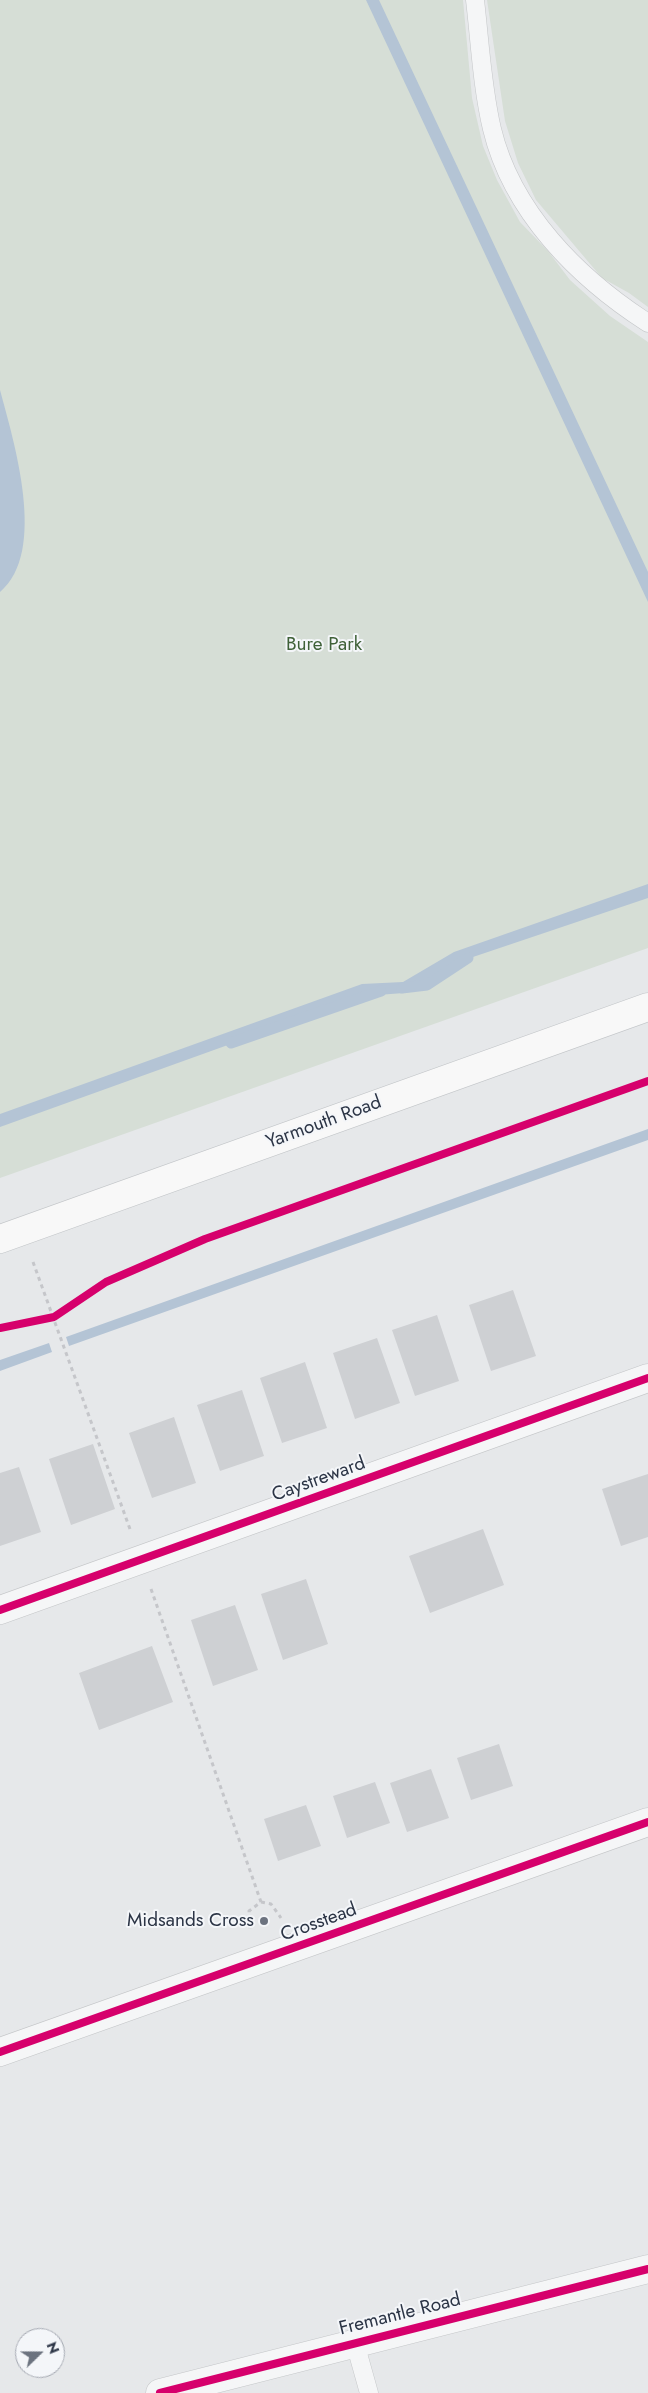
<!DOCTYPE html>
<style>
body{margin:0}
#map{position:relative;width:648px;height:2393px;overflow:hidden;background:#e6e8ea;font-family:Jost,sans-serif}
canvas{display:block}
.north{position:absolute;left:15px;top:2328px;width:50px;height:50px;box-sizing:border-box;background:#f4f6f9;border:1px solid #a4a8b1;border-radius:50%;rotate:68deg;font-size:14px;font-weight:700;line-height:20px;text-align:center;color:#2b3445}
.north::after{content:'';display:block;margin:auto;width:18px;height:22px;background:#6c737f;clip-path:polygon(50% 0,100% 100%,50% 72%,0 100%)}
</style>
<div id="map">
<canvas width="648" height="2393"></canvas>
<div class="north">N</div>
</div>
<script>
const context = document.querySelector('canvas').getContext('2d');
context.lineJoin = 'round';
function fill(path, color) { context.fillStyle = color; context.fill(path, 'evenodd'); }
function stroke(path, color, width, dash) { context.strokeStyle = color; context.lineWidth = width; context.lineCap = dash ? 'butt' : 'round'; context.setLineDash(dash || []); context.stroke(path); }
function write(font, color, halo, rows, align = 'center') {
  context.font = font + ' Jost,sans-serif'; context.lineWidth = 4; context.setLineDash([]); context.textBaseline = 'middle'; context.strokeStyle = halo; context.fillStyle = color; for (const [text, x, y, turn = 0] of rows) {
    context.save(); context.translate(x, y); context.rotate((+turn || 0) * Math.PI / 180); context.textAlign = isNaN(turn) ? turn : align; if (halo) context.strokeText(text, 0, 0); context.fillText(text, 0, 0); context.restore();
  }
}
fill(new Path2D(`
 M0 0H463L472 98 483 146 497 180 520 222 548 251 570 280 610 316 648 342V948L0 1178Z
 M487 0H648V307L629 293 602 278 536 200 518 163 505 121Z`), '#d6ded6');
fill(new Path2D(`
 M366 0H379L648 572V602Z
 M0 390C14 442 48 552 0 592Z
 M648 884V898L470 958 404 993 364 996 0 1127V1114L362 984 403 982 454 952Z
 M648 1129V1140L69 1346 66 1337Z
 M49 1343 52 1352 0 1371V1360Z`), '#b4c4d5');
stroke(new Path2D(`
 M402 988 427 985 468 958
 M231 1043 381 991`), '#b4c4d5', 11);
fill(new Path2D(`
 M513 1290 536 1356 491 1371 469 1305Z
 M437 1315 459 1381 415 1396 392 1330Z
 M377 1338 400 1403 355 1419 333 1353Z
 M305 1362 327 1428 282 1443 260 1378Z
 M242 1390 264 1456 220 1471 197 1405Z
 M174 1417 196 1483 152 1498 129 1433Z
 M93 1444 115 1509 71 1525 49 1459Z
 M19 1467 41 1532 0 1546V1473Z
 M648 1474V1537L621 1546 602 1489Z
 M483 1529 504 1585 430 1613 409 1556Z
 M306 1579 328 1644 283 1660 261 1594Z
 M235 1605 258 1670 213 1686 191 1620Z
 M152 1646 173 1702 99 1730 79 1673Z
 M499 1744 513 1786 471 1800 457 1758Z
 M431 1769 449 1818 407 1832 390 1783Z
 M375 1782 390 1823 347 1838 333 1796Z
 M306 1805 321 1846 278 1861 264 1819Z`), '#ced0d3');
const service = new Path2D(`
 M475 0C480 42 482 87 492 129 512 212 578 278 648 323
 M355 2343 369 2393`);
const minor = new Path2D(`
 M0 1610 648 1378
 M0 2052 648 1822`);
const tertiary = new Path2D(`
 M160 2393 648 2269`);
const primary = new Path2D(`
 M0 1239 648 1007`);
stroke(service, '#c4c6c8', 19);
stroke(minor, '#c4c6c8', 29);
stroke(tertiary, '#c4c6c8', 29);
stroke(primary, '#c2c5c8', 29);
stroke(new Path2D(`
 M33 1262 130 1529
 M151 1589 261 1902 249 1911 250 1930
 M261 1902 271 1904 281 1918`), '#c5c6ca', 3, [4, 4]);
stroke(service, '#f5f6f7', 18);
stroke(minor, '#f5f6f7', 28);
stroke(tertiary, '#f5f6f7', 28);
stroke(primary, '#f8f8f8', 28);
stroke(new Path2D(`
 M0 1328 54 1317 106 1282 205 1239 648 1081
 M0 1610 648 1378
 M0 2052 648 1822
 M160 2393 648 2269`), '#d6006c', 8);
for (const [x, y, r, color] of [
 [264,1921,5,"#6c737f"]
]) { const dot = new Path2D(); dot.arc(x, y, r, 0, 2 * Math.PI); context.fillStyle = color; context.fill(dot); stroke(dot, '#f4f6f9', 2); }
write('19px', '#3f6138', '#f4f6f9', [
 ["Bure Park",324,645]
]);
write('19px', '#2b3445', '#f4f6f9', [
 ["Yarmouth Road",324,1123,-20],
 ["Caystreward",319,1480,-20],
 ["Crosstead",319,1923,-20],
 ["Fremantle Road",400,2315,-14]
]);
write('19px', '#2b3445', '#f4f6f9', [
 ["Midsands Cross",254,1921]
], 'right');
</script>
